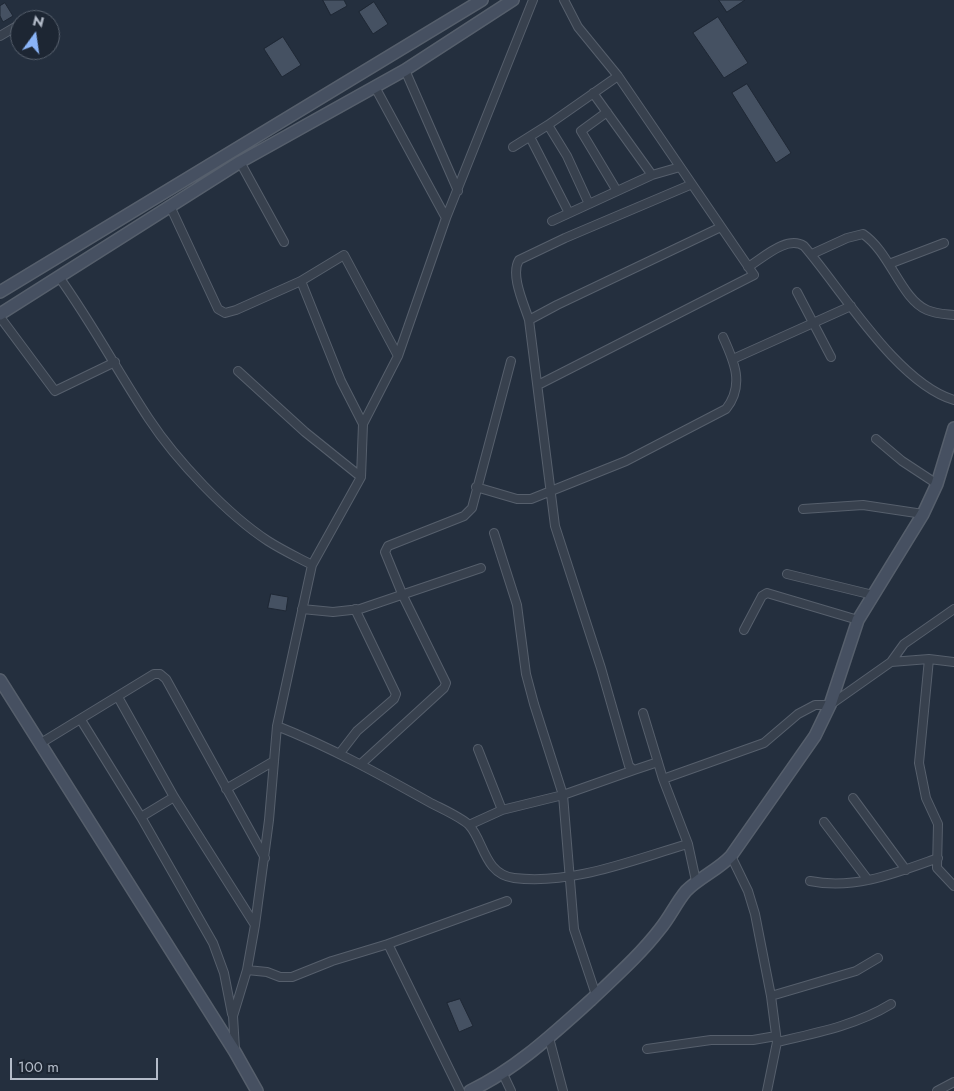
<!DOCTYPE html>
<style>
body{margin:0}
#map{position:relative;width:954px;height:1091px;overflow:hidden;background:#242f3e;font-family:Jost,sans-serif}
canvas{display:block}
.north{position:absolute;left:10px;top:10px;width:50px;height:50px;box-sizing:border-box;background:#1d2633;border:1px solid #59626f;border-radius:50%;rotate:14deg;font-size:14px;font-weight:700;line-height:20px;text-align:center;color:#b4bcc9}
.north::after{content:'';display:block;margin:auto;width:18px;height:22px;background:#8ab4f8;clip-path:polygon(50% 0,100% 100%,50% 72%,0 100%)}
.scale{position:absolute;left:10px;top:1058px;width:148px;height:22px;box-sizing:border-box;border:2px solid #b4bcc9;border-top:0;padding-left:6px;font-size:15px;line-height:18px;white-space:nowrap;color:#b4bcc9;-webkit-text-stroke:4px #1d2633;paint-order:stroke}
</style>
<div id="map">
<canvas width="954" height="1091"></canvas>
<div class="north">N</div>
<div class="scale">100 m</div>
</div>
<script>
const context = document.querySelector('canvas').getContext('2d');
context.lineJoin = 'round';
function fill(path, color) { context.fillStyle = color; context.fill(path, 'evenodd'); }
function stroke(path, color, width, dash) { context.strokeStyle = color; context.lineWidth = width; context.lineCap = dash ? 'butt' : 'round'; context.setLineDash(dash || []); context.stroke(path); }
const building = new Path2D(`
 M323 0H344L347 6 331 15Z
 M719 0H745L727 12Z
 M374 2 388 24 373 34 359 12Z
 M5 3 13 16 3 22 0 16V6Z
 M718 17 748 63 724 78 693 33Z
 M283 37 301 65 282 77 264 49Z
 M747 84 791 153 776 163 732 93Z
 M271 594 288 597 286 611 268 608Z
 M460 999 473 1026 459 1032 447 1003Z`);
fill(building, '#455162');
stroke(building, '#1f2835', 1);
const street = new Path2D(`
 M0 36 17 26
 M405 70 458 191
 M375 87 446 218
 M593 93 652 175
 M607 112 581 131 617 191
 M548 125 567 156 589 204
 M530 137 569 213
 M513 147 548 125 618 76
 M240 162 284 242
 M690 185 565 238 519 260C510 275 524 304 529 320L557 305 721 227
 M170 206 218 309 225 313 236 310 301 281 344 255 398 356
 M552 221 652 175 680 167
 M812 254 847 238 863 234C890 252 901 299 927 310 936 314 945 314 954 315
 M889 264 944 243
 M748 267C763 258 787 235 804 246 842 290 897 383 954 400
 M59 277C92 323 118 372 149 419 176 460 228 515 268 541 282 550 297 557 312 565
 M301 281 341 381 363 424
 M797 292 831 357
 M0 317 55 391 115 362
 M529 320 555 526 601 668 629 766 634 770 658 762
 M733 359 851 306
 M238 371 305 432 361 477
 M538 385 754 275 618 76 578 27 564 0
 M876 439 902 461 937 484
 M476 487 517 499H531L626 461 726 409C745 385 734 361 723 337
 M803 509 863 505 923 514
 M494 533 517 605 526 674 534 704 563 795 574 929 596 995
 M787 574 873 595
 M302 609 333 612 360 609 481 568
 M744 630 762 596 767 593 858 620
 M929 659 919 763 926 798 938 824 937 868 954 886
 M891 662 904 644 954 609
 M118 697 174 797 255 925
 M643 713 663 779 688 844 696 881
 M81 720 141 817 213 943 224 973 232 1014
 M277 726C330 747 379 774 429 802 440 808 461 817 469 825 484 841 484 874 514 878 573 885 632 860 688 844
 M41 743 154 674H160L166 679 265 858
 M478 749 502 810
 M340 753 357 731 394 699 396 694 355 609
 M362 763 444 688 446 683 403 596 385 552 388 546 464 516 472 508 511 361
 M663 779 764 743 798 714 815 705H830L891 662 929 659 954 662
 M226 789 274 761
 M853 798 906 870
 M141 817 174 797
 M824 822 868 880
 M469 825 502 810 563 795 634 770
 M731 856 748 891 755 914 771 996 777 1042 767 1091
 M810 881C855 890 896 873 938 858
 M247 970 267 972 280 977H292L332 961 388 944
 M771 996 856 971 878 958
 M549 1038 563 1091
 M777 1042C816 1033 857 1025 891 1004
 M235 1049 233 1016 247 970 255 925 269 820 277 726 312 565 361 477 363 424 398 356 446 218 533 0
 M647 1049 711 1040H753L776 1036
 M503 1074 511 1091
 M460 1091 388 944 507 901
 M937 1091 954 1082`);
const secondary = new Path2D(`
 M0 292 482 0
 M0 314 240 162 405 70 513 0
 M0 680 235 1052 257 1091
 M470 1091C516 1069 553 1034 591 1000 615 977 640 955 660 929 670 917 676 903 686 891 700 877 718 870 731 856L815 736 830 705 858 620 923 514 937 484 954 428`);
stroke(street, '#565f6c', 10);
stroke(secondary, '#565f6c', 14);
stroke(street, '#38414e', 8);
stroke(secondary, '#465061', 11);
</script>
